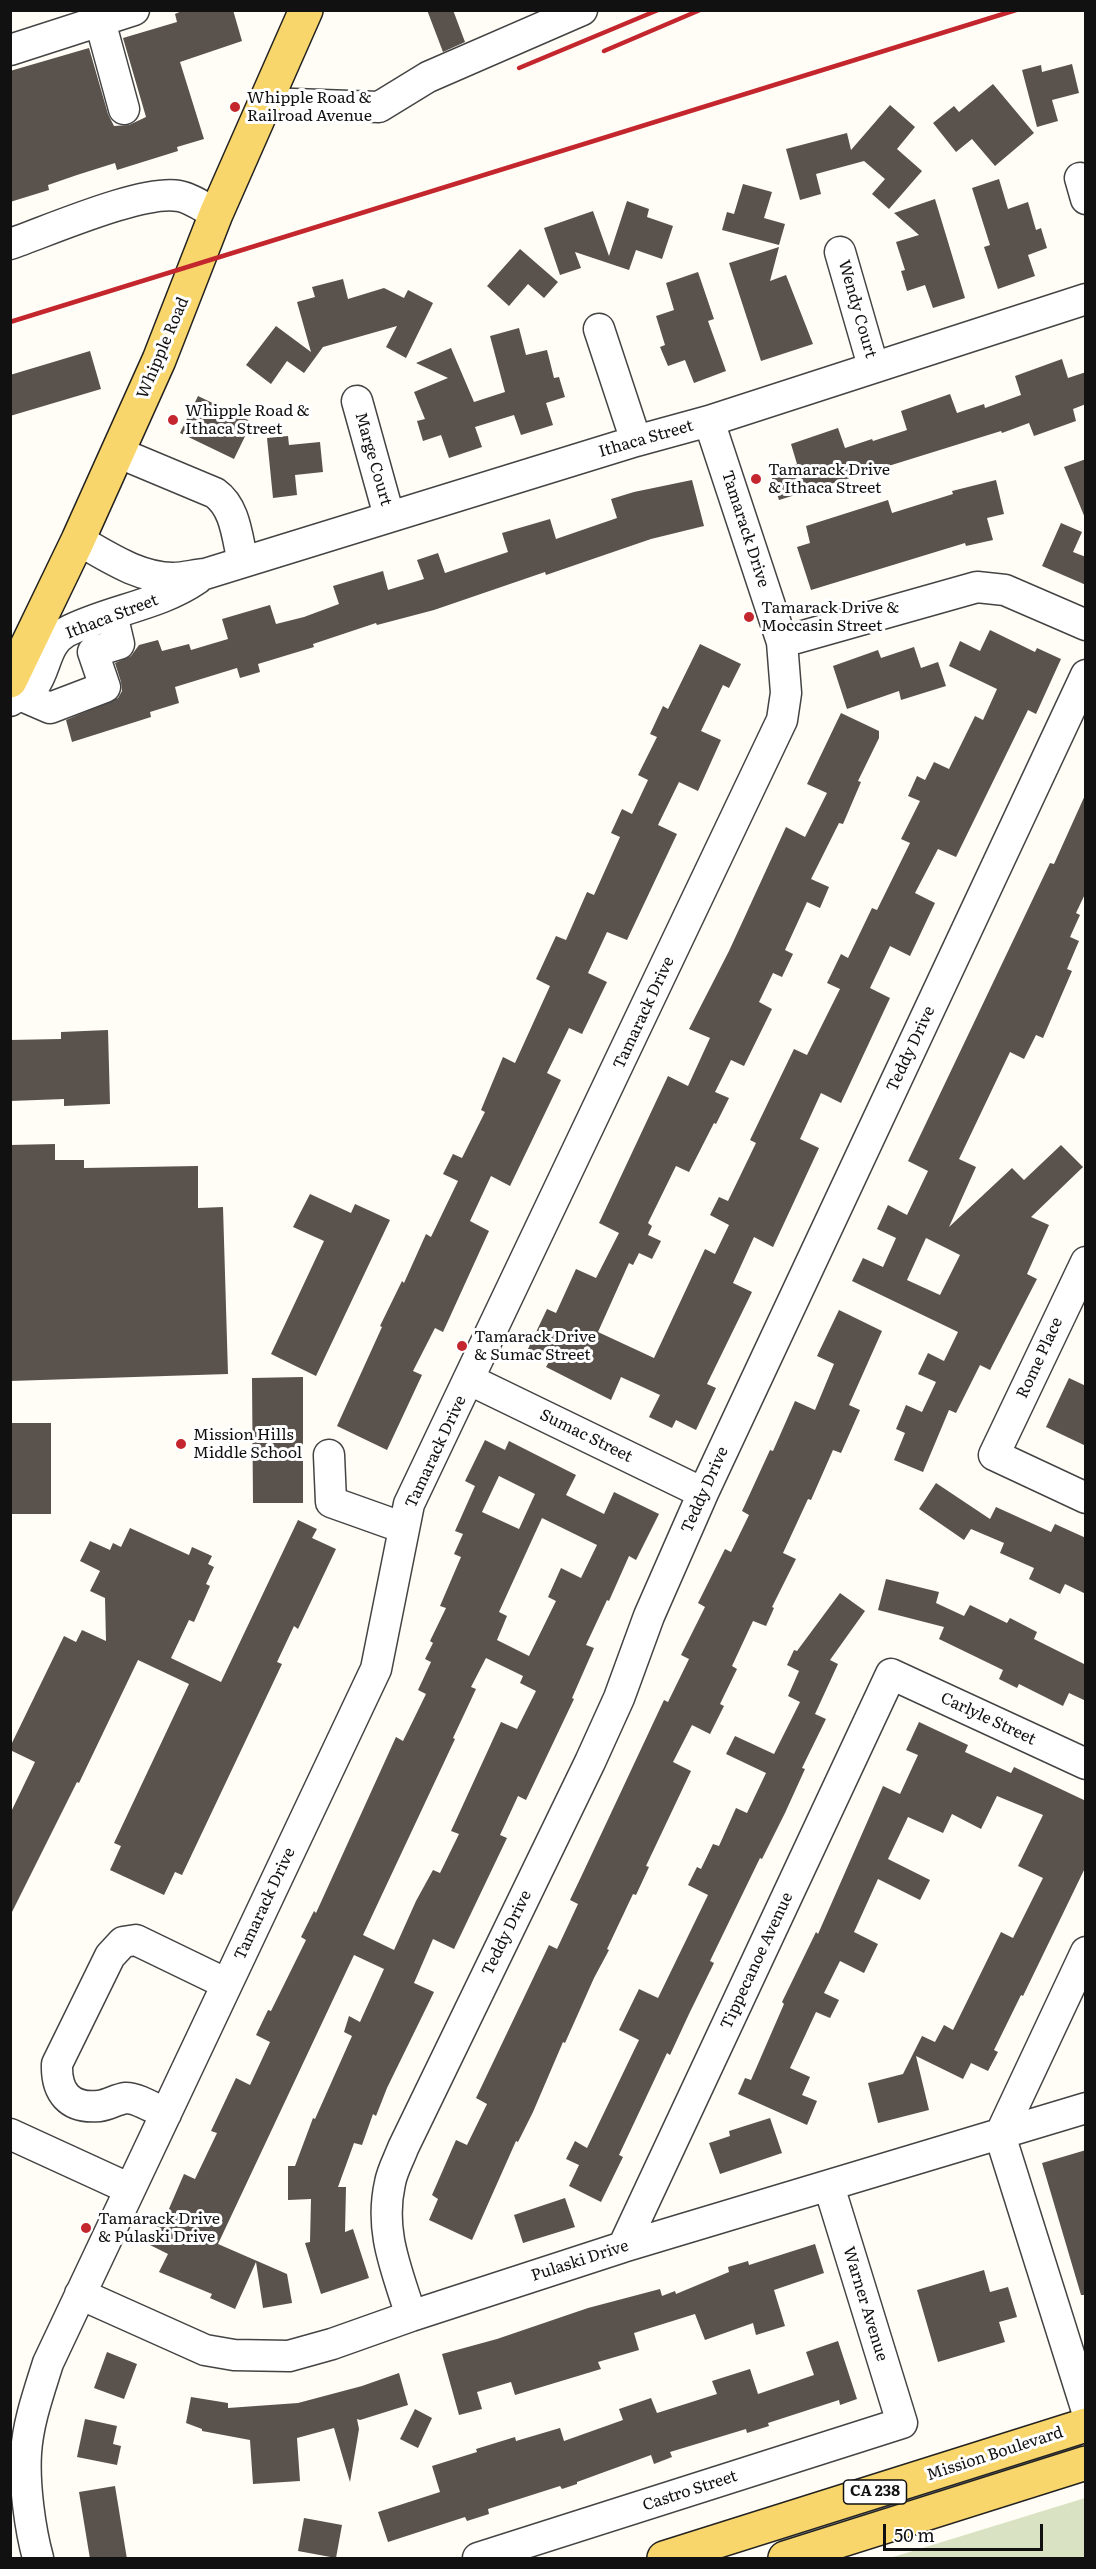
<!DOCTYPE html>
<style>
body{margin:0}
#map{position:relative;width:1096px;height:2569px;overflow:hidden;background:#fffdf5;font-family:Literata,serif}
canvas{display:block}
.frame{position:absolute;inset:0;border:12px solid #111;pointer-events:none}
.scale{position:absolute;left:883px;top:2524px;width:160px;height:27px;box-sizing:border-box;border:3px solid #111;border-top:0;padding-left:8px;font-size:18px;line-height:21px;white-space:nowrap;color:#111;-webkit-text-stroke:4px #fff;paint-order:stroke}
</style>
<div id="map">
<canvas width="1096" height="2569"></canvas>
<div class="frame"></div>
<div class="scale">50 m</div>
</div>
<script>
const context = document.querySelector('canvas').getContext('2d');
context.lineJoin = 'round';
function fill(path, color) { context.fillStyle = color; context.fill(path, 'evenodd'); }
function stroke(path, color, width, dash) { context.strokeStyle = color; context.lineWidth = width; context.lineCap = dash ? 'butt' : 'round'; context.setLineDash(dash || []); context.stroke(path); }
function write(font, color, halo, rows, align = 'center') {
  context.font = font + ' Literata,serif'; context.lineWidth = 6; context.setLineDash([]); context.textBaseline = 'middle'; context.strokeStyle = halo; context.fillStyle = color; for (const [text, x, y, turn = 0] of rows) {
    context.save(); context.translate(x, y); context.rotate((+turn || 0) * Math.PI / 180); context.textAlign = isNaN(turn) ? turn : align; if (halo) context.strokeText(text, 0, 0); context.fillText(text, 0, 0); context.restore();
  }
}
fill(new Path2D(`
 M1085 2498V2558H890Z`), '#d9e3c4');
fill(new Path2D(`
 M184 10H233L242 41 180 62 204 139 177 147 178 151 117 170 115 163 77 175 48 185 49 190 10 202V71L89 48 108 114 114 126 129 125 146 117 123 38 177 22 175 14Z
 M427 10H453L465 42 443 52Z
 M1072 64 1079 93 1052 100 1058 121 1037 127 1022 70 1041 65 1042 72Z
 M993 84 1034 133 995 166 972 139 956 152 933 123 954 106 959 112Z
 M890 105 915 127 897 149 922 171 889 209 872 194 885 179 864 161 816 174 821 194 800 200 786 149 847 133 851 150Z
 M999 179 1008 209 1028 202 1036 230 1041 228 1047 248 1028 255 1035 276 998 289 984 247 990 245 972 188Z
 M743 184 772 192 764 218 785 224 779 245 722 230 727 212 734 214Z
 M935 199 965 298 933 308 925 285 907 291 901 271 905 270 896 242 919 235 894 213Z
 M627 201 649 209 647 217 673 226 662 259 636 250 629 270 575 252 581 268 560 275 544 228 593 211 609 256Z
 M779 247 770 281 786 275 813 344 761 361 729 263Z
 M520 249 558 282 544 298 528 284 509 306 487 286Z
 M698 272 714 319 708 321 726 371 694 383 685 360 668 366 660 347 665 345 656 316 674 310 666 283Z
 M343 279 348 299 384 288 404 298 408 290 433 303 406 358 386 347 397 326 323 347 304 373 287 361 271 384 246 365 276 326 311 352 297 302 315 297 312 287Z
 M519 328 526 355 547 350 554 378 559 377 565 397 546 403 553 425 521 435 514 415 475 427 482 447 449 458 441 435 423 441 417 421 425 419 414 392 448 378 416 363 451 348 474 402 505 392 490 336Z
 M90 351 101 389 10 416V375Z
 M1062 359 1068 378 1086 372V404L1073 409 1076 421 1034 436 1029 423 1002 433 1001 431 779 500 770 472 797 464 791 444 838 428 845 448 872 439 873 441 907 430 901 411 950 394 957 413 984 404 985 408 1021 395 1015 376Z
 M198 396 252 422 234 459 180 433Z
 M288 436 289 445 320 442 323 472 295 475 297 495 273 498 267 438Z
 M1086 459V518H1085L1064 467Z
 M692 480 704 526 651 539 546 575 545 572 434 610 377 625 376 623 313 644 314 647 258 664 260 672 240 678 237 668 175 687 179 703 150 712 151 717 72 742 66 720 118 698 122 691 121 682 115 663 131 656 139 645 158 640 162 651 189 644 191 650 228 639 222 619 270 605 276 624 304 617 339 604 333 586 383 571 388 590 424 579 417 560 438 553 445 573 508 552 502 533 550 519 556 539 617 518 611 499 634 492Z
 M996 480 1004 514 987 518 993 540 966 546 965 543 811 590 797 547 810 543 806 526 888 500 892 513 953 494 952 491Z
 M1061 523 1082 532 1073 552 1086 557V585L1042 566Z
 M990 630 1035 652 1037 648 1061 659 1036 714 1028 710 956 857 938 849 915 893 935 903 910 956 890 946 870 988 890 998 841 1103 821 1093 800 1139 819 1148 773 1247 754 1237 733 1283 752 1292 707 1384 716 1388 696 1430 676 1420 672 1428 649 1417 660 1395 621 1377 611 1400 546 1367 550 1360 528 1349 547 1309 556 1313 576 1269 596 1278 619 1233 599 1223 668 1076 688 1086 710 1038 689 1029 729 951 786 827 805 837 827 793 807 784 841 713 879 731V738L858 781 861 782 843 824 839 823 811 879 829 887 820 908 807 902 785 950 793 954 782 977 773 973 759 1002 772 1009 744 1066 731 1060 715 1092 729 1098 716 1124 714 1123 689 1172 676 1166 648 1223 652 1226 648 1235 661 1241 652 1259 639 1253 633 1265 629 1263 598 1332 654 1358 705 1249 715 1254 729 1225 710 1215 719 1197 728 1201 756 1143 750 1140 794 1049 807 1055 840 989 827 983 841 954 848 958 872 908 877 910 910 843 901 839 920 801 908 796 917 776 925 780 934 762 949 769 975 716 983 720 997 689 949 666 960 641 980 651Z
 M700 644 741 664 729 688 723 685 701 731 721 740 698 791 679 782 658 825 677 834 627 940 607 932 588 973 607 982 582 1034 569 1028 547 1073 561 1080 510 1186 491 1176 470 1221 489 1231 443 1332 435 1328 413 1371 422 1375 387 1450 337 1426 382 1327 380 1326 402 1281 404 1283 426 1234 431 1237 458 1181 443 1174 453 1154 462 1158 485 1112 481 1110 503 1057 515 1063 550 986 536 979 556 936 566 940 587 892 594 895 620 837 611 833 622 809 632 814 648 780 638 775 657 737 650 734 663 706 668 709Z
 M914 647 921 668 938 662 946 686 901 700 899 691 847 709 833 666 878 650 881 658Z
 M1086 793V892L1076 913 1080 915 1070 937 1079 941 1067 969 1072 971 1043 1038 1036 1035 1024 1059 1010 1052 959 1159 976 1167 949 1227 1012 1168 1024 1180 1061 1145 1083 1167 1031 1217 1049 1225 1027 1274 1037 1279 990 1370 980 1365 956 1413 949 1410 923 1472 894 1460 905 1433 896 1429 906 1405 922 1412 936 1382 918 1374 928 1353 944 1361 958 1332 852 1281 863 1258 883 1267 896 1238 877 1229 888 1205 907 1215 928 1171 908 1161 1050 863 1054 864ZM926 1238 960 1255 940 1295 907 1280Z
 M108 1030 110 1104 64 1106V1099L10 1101V1040L61 1039V1032Z
 M55 1144V1160H84V1168L198 1166V1208L223 1207 228 1374 10 1381V1145Z
 M310 1194 351 1213 355 1204 390 1220 316 1376 271 1354 324 1241 293 1227Z
 M839 1310 882 1331 849 1405 860 1410 841 1453 833 1450 811 1500 808 1499 783 1553 796 1559 772 1607 774 1608 766 1626 753 1621 732 1666 737 1669 720 1704 724 1706 710 1734 692 1725 673 1762 691 1771 646 1866 649 1867 636 1895 633 1894 607 1949 609 1950 594 1978 565 2043 563 2042 533 2112 518 2142 516 2141 472 2240 429 2220 438 2199 432 2195 456 2140 467 2145 487 2104 476 2098 549 1945 557 1949 578 1904 570 1900 581 1877 664 1700 668 1702 689 1659 681 1655 705 1607 698 1603 725 1549 731 1552 749 1515 742 1511 770 1450 773 1451 795 1401 815 1410 834 1364 817 1356Z
 M303 1377V1503H253L252 1378Z
 M1069 1378 1086 1386V1446L1046 1427Z
 M10 1423H51V1514H10Z
 M485 1440 505 1450 509 1441 576 1475 566 1495 604 1514 614 1492 659 1514 636 1560 629 1556 609 1601 607 1600 586 1645 594 1648 572 1698 574 1699 526 1800 518 1796 500 1835 507 1838 454 1949 433 1939 414 1983 434 1992 387 2088 376 2116 373 2114 362 2145 354 2143 338 2187H346L345 2232 353 2229 369 2278 321 2294 305 2243 310 2242 311 2199 288 2200V2166H295L313 2118 315 2119 352 2036 344 2032 349 2016 360 2022 384 1969 354 1955 218 2244 287 2274 292 2303 263 2308 256 2262 235 2309 210 2298 212 2294 159 2272 168 2254 148 2244 161 2216 165 2218 184 2174 195 2179 217 2133 211 2131 236 2078 250 2085 270 2042 256 2035 268 2010 271 2011 306 1940 301 1937 314 1911 316 1913 396 1737 403 1741 426 1694 418 1690 431 1662 425 1659 433 1643 430 1641 446 1608 440 1606 461 1557 454 1554 463 1534 455 1531 475 1486 465 1481ZM499 1476 535 1494 519 1529 482 1512ZM542 1518 597 1545 581 1578 561 1568 548 1597 556 1601 529 1656 497 1640 507 1616 499 1612ZM486 1658 523 1676 520 1683 536 1691 517 1729 501 1722 451 1831 459 1834 440 1873 433 1870 416 1901 394 1950 363 1935 455 1739 453 1738 476 1689 471 1687Z
 M936 1483 990 1519 996 1507 1051 1532 1055 1524 1086 1538V1594L1065 1584 1060 1594 1029 1579 1034 1568 1000 1553 1004 1543 971 1529 964 1540 919 1509Z
 M298 1520 317 1529 312 1538 336 1549 298 1629 294 1626 277 1662 282 1664 182 1875 175 1872 164 1895 110 1870 121 1846 114 1843 189 1684 138 1660 79 1783 77 1782 10 1916V1814L35 1762 10 1750V1747L64 1636 76 1642 82 1630 106 1641 105 1598 90 1591 100 1571 80 1561 90 1541 110 1550 113 1543 121 1547 130 1528 189 1555 192 1547 212 1556 208 1564 214 1567 206 1584 210 1586 194 1622 189 1620 171 1658 221 1682Z
 M886 1579 939 1592 936 1603 964 1616 970 1605 1007 1623 1010 1618 1037 1632 1034 1639 1086 1665V1701L1069 1693 1063 1706 1019 1684 1017 1688 999 1679 1003 1670 939 1639 944 1627 878 1610Z
 M840 1593 865 1611 830 1660 838 1664 815 1714 826 1719 802 1768 805 1769 785 1813 762 1859 760 1858 710 1961 714 1963 689 2014 670 2055 667 2053 619 2155 623 2157 601 2202 569 2186 579 2165 566 2159 575 2141 587 2148 639 2040 619 2030 639 1989 658 1998 708 1895 688 1885 697 1867 701 1869 713 1844 719 1846 736 1808 747 1813 766 1773 726 1754 735 1736 774 1754 800 1702 788 1696 799 1671 787 1665 794 1650 797 1651Z
 M919 1722 968 1745 965 1752 1011 1773 1014 1767 1086 1801V1866L1023 1996 1021 1995 994 2050 998 2052 988 2071 971 2063 963 2079 916 2056 929 2110 878 2123 868 2083 903 2074 922 2036 935 2042 944 2025 953 2030 1001 1932 1013 1938 1043 1878 1018 1866 1043 1815 997 1796 981 1829 952 1814 943 1833 908 1817 888 1859 930 1880 920 1900 878 1879 854 1932 878 1944 864 1973 840 1961 824 1993 839 2000 830 2018 816 2012 790 2068 810 2077 802 2095 817 2101 807 2125 738 2094 745 2078 751 2080 784 2004 782 2002 816 1932 818 1934 883 1786 900 1794 918 1755 906 1750Z
 M770 2118 782 2153 720 2174 709 2143 730 2136 729 2131Z
 M1086 2150V2295H1081L1042 2163Z
 M565 2198 575 2227 523 2243 514 2215Z
 M815 2244 824 2273 774 2290 785 2326 756 2335 753 2323 705 2340 695 2314 634 2333 639 2350 598 2362 601 2369 515 2395 511 2382 477 2392 482 2409 459 2415 442 2354 497 2339 588 2308 660 2289 662 2296 675 2291 676 2294 729 2272 728 2267 748 2261 749 2265Z
 M984 2270 990 2292 1008 2287 1017 2317 999 2322 1005 2342 938 2362 917 2290Z
 M838 2341 857 2399 840 2405 839 2400 768 2423 769 2426 747 2433 746 2429 670 2452 672 2457 654 2464 651 2455 577 2482V2484L562 2489 560 2486 488 2509 489 2514 467 2521 465 2517 388 2542 378 2512 440 2492 432 2466 477 2452 476 2449 515 2437 516 2441 560 2428 564 2441 623 2420 619 2409 651 2398 657 2413 717 2394 712 2381 750 2369 758 2394 814 2375 806 2352Z
 M107 2352 137 2364 124 2399 94 2388Z
 M399 2373 408 2405 360 2420 357 2419 359 2429 350 2482 334 2428 297 2438 300 2481 253 2484 250 2440 202 2431V2429L186 2423 191 2397 228 2403V2408L298 2403 362 2386Z
 M415 2409 432 2418 418 2448 400 2439Z
 M85 2419 117 2426 113 2444 121 2446 117 2465 77 2457Z
 M115 2486 127 2559H90L79 2492Z
 M304 2518 342 2525 336 2558 298 2551Z`), '#5a524d');
const minor = new Path2D(`
 M97 10 124 109
 M10 50 134 10
 M265 103 379 107 428 77 582 10
 M1080 178 1086 199
 M10 244C48 231 143 189 179 196 191 198 205 208 216 214
 M840 252 873 366
 M599 329 636 441
 M357 401 389 516
 M117 452 215 493C236 508 237 538 243 562
 M78 540C107 556 138 578 173 578 183 578 194 575 205 574L636 441 709 421 1086 299
 M782 642 977 587 1005 590 1086 625
 M20 695 50 708 105 687 93 652 119 644 112 614
 M10 701C17 696 29 692 34 686 47 668 45 644 66 632 108 610 158 606 197 579
 M1086 1262 994 1455 1086 1498
 M470 1380 703 1493
 M329 1455 331 1502 404 1528
 M1086 1952 1000 2135 1086 2408
 M166 2114C155 2109 138 2098 126 2098 117 2099 108 2105 99 2106 69 2109 56 2092 57 2064L110 1956 123 1942 136 1940 227 1984
 M10 2134 130 2189
 M623 2247 891 1674 1086 1764
 M80 2294 205 2350 234 2355 289 2356 332 2344 411 2316 623 2247 1086 2108
 M411 2316C397 2270 379 2232 390 2183 392 2171 399 2159 403 2148L590 1762 619 1698 649 1616 703 1493 1086 675
 M38 2558C30 2529 24 2484 26 2453 28 2422 39 2392 48 2363L376 1669 409 1504 782 720 786 693 782 642 709 421
 M478 2558 902 2423 829 2186`);
const major = new Path2D(`
 M10 681 78 540 159 360 216 214 306 10
 M664 2558 1086 2425
 M785 2558 1086 2463`);
stroke(minor, '#444', 33);
stroke(major, '#222', 36);
stroke(minor, '#fff', 30);
stroke(major, '#f9d66b', 33);
stroke(new Path2D(`
 M604 51 700 10
 M519 68 658 10
 M10 322 1016 10`), '#c4262e', 4.5);
for (const [x, y, r, color] of [
 [235,107,6,"#c4262e"],
 [173,420,6,"#c4262e"],
 [756,479,6,"#c4262e"],
 [749,617,6,"#c4262e"],
 [462,1346,6,"#c4262e"],
 [181,1444,6,"#c4262e"],
 [86,2228,6,"#c4262e"]
]) { const dot = new Path2D(); dot.arc(x, y, r, 0, 2 * Math.PI); context.fillStyle = color; context.fill(dot); stroke(dot, '#fff', 2); }
for (const [x, y, w] of [
 [875,2492,63]
]) { const box = new Path2D(); box.roundRect(x - w / 2, y - 12, w, 24, 4.5); context.fillStyle = '#fff'; context.fill(box); stroke(box, '#111', 1.5); }
write('bold 15px', '#111', null, [
 ["CA 238",875,2492]
]);
write('16px', '#111', '#fff', [
 ["Whipple Road &",247,98],
 ["Railroad Avenue",247,116],
 ["Whipple Road &",185,411],
 ["Ithaca Street",185,429],
 ["Tamarack Drive",768,470],
 ["& Ithaca Street",768,488],
 ["Tamarack Drive &",761,608],
 ["Moccasin Street",761,626],
 ["Tamarack Drive",474,1337],
 ["& Sumac Street",474,1355],
 ["Mission Hills",193,1435],
 ["Middle School",193,1453],
 ["Tamarack Drive",98,2219],
 ["& Pulaski Drive",98,2237]
], 'left');
write('16px', '#111', '#fff', [
 ["Wendy Court",857,309,74],
 ["Whipple Road",163,348,-67],
 ["Ithaca Street",646,439,-16],
 ["Marge Court",373,459,74],
 ["Tamarack Drive",745,529,72],
 ["Ithaca Street",112,617,-21],
 ["Tamarack Drive",644,1013,-65],
 ["Teddy Drive",911,1049,-65],
 ["Rome Place",1040,1358,-65],
 ["Sumac Street",586,1436,26],
 ["Tamarack Drive",436,1452,-65],
 ["Teddy Drive",705,1490,-66],
 ["Carlyle Street",988,1719,25],
 ["Tamarack Drive",265,1904,-65],
 ["Teddy Drive",507,1933,-64],
 ["Tippecanoe Avenue",757,1961,-65],
 ["Pulaski Drive",580,2261,-18],
 ["Warner Avenue",865,2304,73],
 ["Mission Boulevard",995,2454,-18],
 ["Castro Street",690,2491,-18]
]);
</script>
